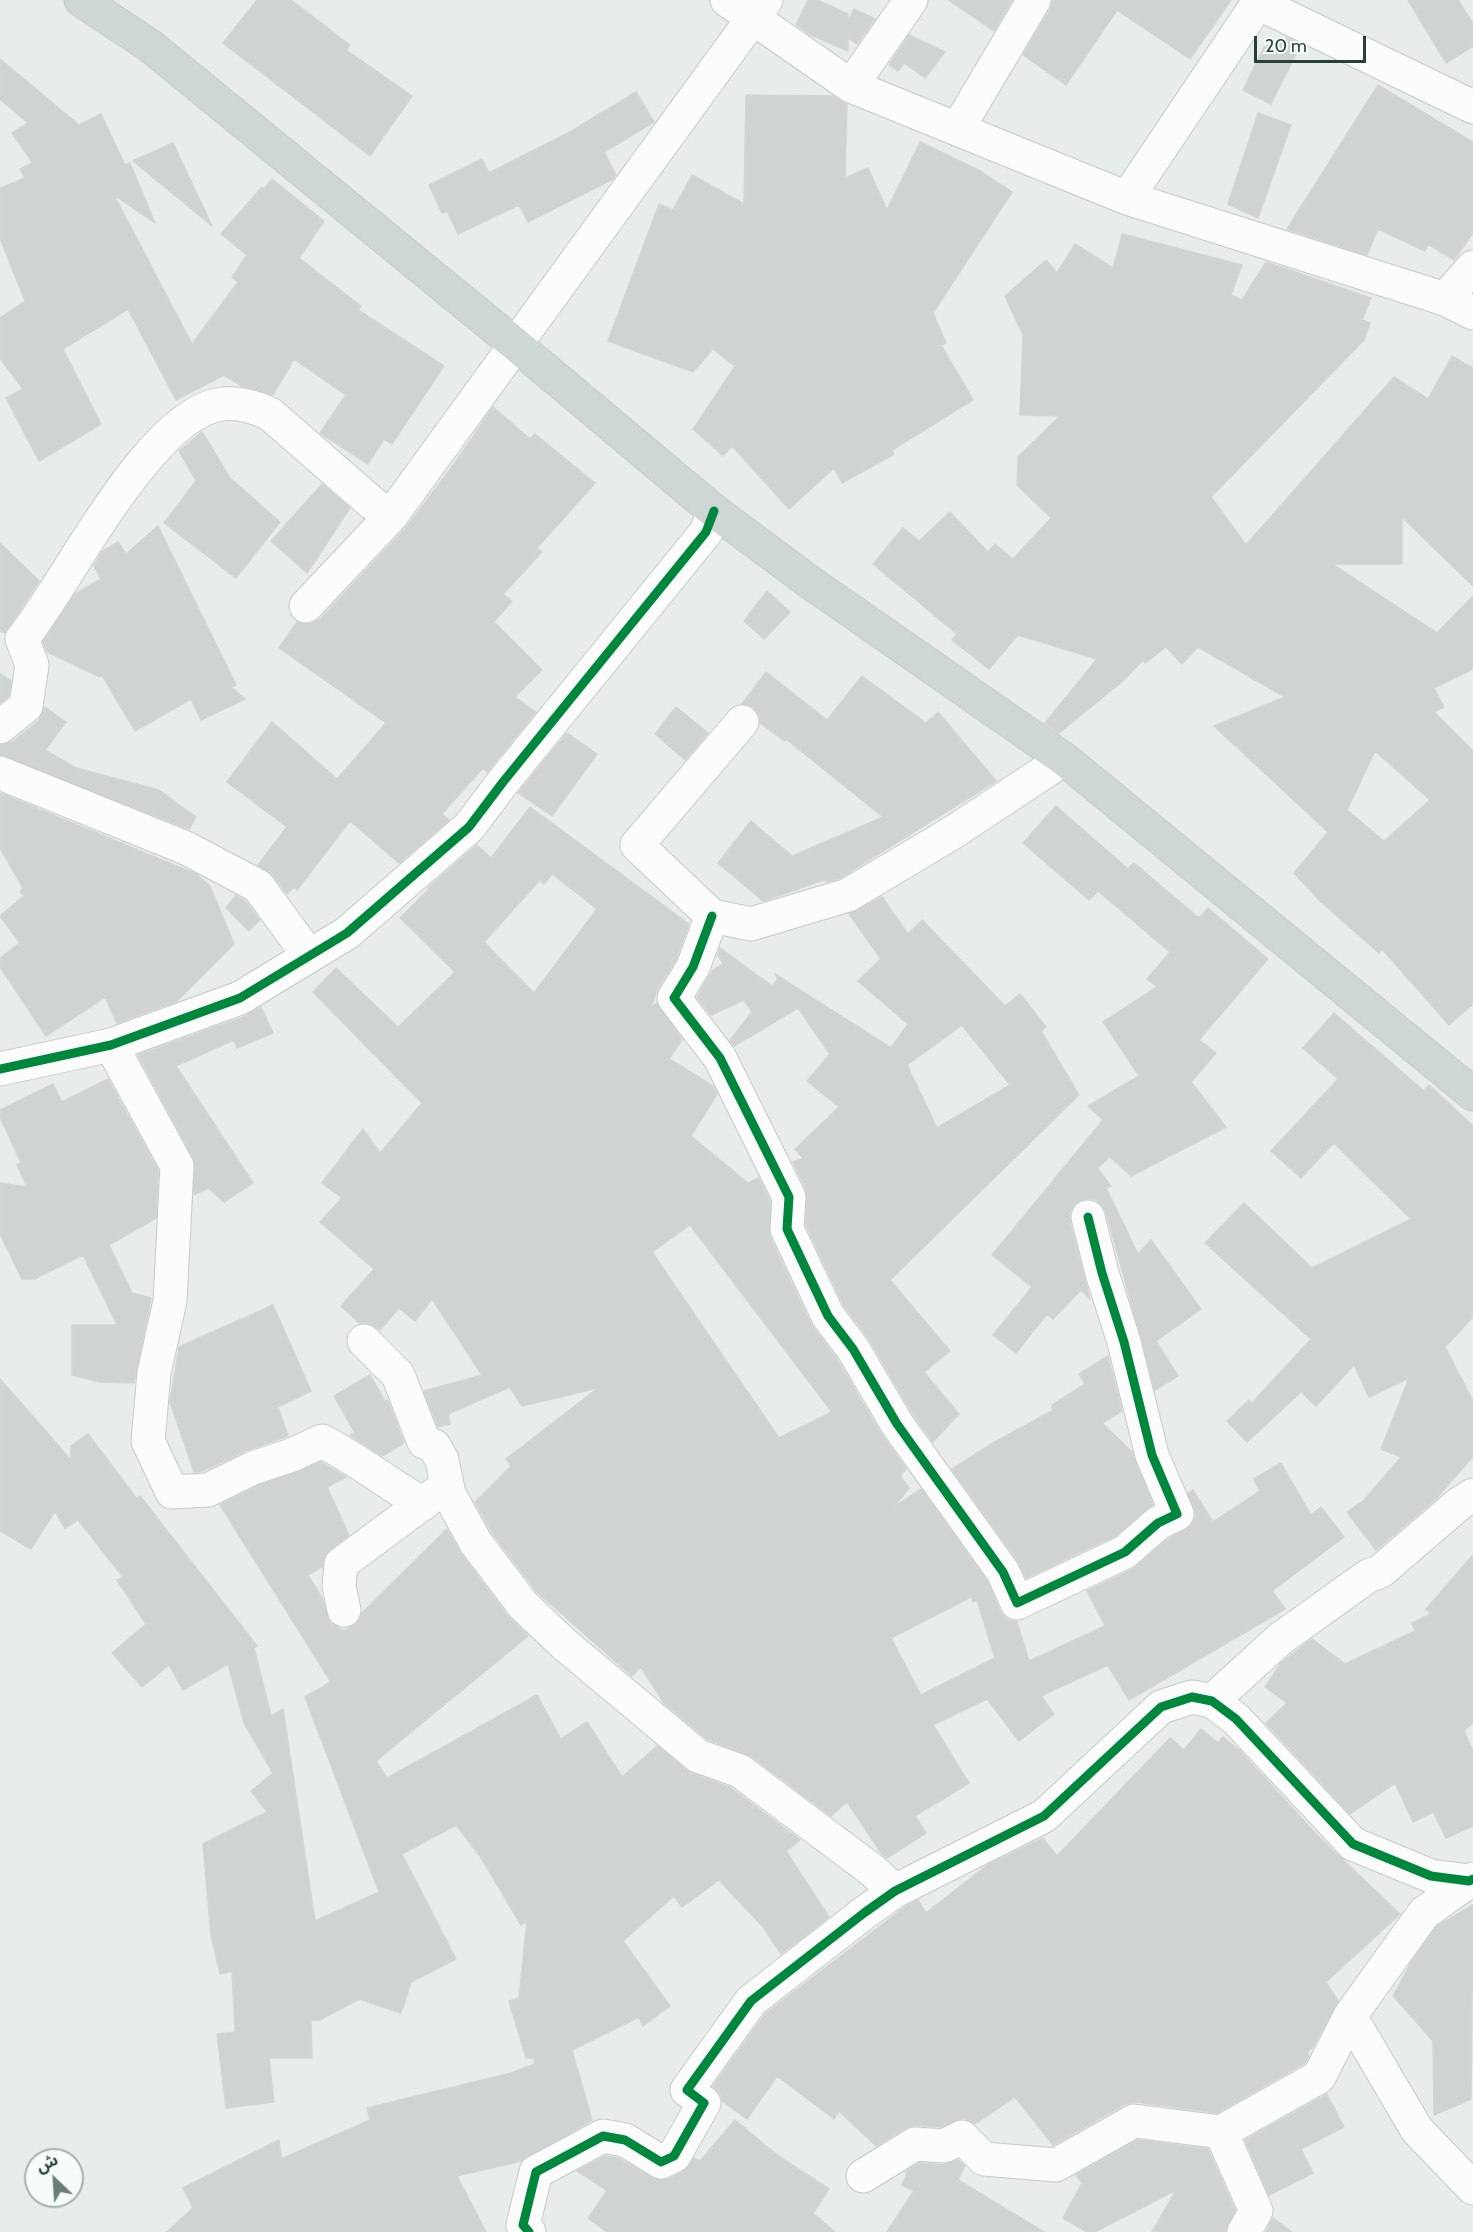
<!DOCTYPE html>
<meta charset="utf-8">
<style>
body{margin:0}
#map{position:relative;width:1473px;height:2232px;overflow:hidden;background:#e8edeb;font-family:Cabin,"Noto Sans Arabic",sans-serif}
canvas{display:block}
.north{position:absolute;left:24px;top:2148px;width:60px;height:60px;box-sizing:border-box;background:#f7fbf9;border:2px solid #a3b1ad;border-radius:50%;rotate:335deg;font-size:16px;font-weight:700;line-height:24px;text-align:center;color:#24423a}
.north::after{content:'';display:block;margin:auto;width:21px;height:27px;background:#697e78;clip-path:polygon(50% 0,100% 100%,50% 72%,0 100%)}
.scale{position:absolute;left:1254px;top:36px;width:112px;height:27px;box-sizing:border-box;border:3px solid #24423a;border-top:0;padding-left:8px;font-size:18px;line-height:21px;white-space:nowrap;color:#24423a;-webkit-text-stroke:4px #f7fbf9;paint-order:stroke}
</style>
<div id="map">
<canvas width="1473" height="2232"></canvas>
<div class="north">ش</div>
<div class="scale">20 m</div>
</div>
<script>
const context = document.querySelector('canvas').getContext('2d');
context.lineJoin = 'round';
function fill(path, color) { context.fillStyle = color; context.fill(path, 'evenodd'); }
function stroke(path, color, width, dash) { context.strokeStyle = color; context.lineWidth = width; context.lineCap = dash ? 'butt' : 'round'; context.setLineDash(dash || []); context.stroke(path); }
const building = new Path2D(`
 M257 0H291L350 45 346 50 412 96 370 156 223 43Z
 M808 0H817L848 14V21L854 9 875 19 857 44 848 38V51L809 34 796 25Z
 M948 0H1012L994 31Z
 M1053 0H1231L1190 59 1117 10 1066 85 1023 55 1050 10Z
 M1408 0H1458L1473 24V46L1446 63Z
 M909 35 945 52 925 78 904 63 898 71 889 65Z
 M1287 38 1301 44 1271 104 1243 90 1264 47Z
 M0 59 79 125 101 114 125 165 130 163 155 223 114 195 192 344 238 282 232 277 247 255 221 234 262 187 264 189 272 179 324 221 299 258 361 306 358 310 444 366 392 444 384 439 368 464 320 433 346 395 294 359 273 395 242 386 224 375 176 400 128 309 63 349 101 424 39 461 6 398 23 389 0 358V318L25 301 0 238V188L25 178 20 169 33 163 12 133 28 123 0 99Z
 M1378 85 1473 142V233L1454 260 1428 244 1425 251 1378 229 1367 255 1287 229Z
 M636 92 654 122 604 152 616 175 613 179 528 222 519 205 458 234 447 211 442 213 429 185 482 159 489 173 570 132Z
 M746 95 832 96 847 105 845 178 868 168 887 210 920 142 980 171 1012 192 933 313 946 343 941 345 973 400 892 450 894 454 842 483 834 468 789 509 732 446 723 456 693 429 735 366 713 349 693 372 608 341 659 204 673 210 692 175 744 204Z
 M1258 113 1291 125 1258 218 1228 204Z
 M173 143 212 226 133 161Z
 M1122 234 1242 265 1231 295 1242 300 1266 262 1371 298 1362 320 1370 323 1364 340 1211 497 1246 545 1394 377 1428 399 1452 356 1473 368V586L1402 517V564H1332L1437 633 1473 596V669L1434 688 1444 707 1434 712 1473 751V1004L1449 1025 1382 949 1379 953 1321 902 1294 873 1328 832 1214 726 1285 697 1198 647 1182 664 1166 647 1145 663 1143 660 1124 680 1059 733 1045 723 1097 659 1018 635 989 669 952 640 957 634 873 564 903 528 919 541 950 512 988 552 995 544 1013 559 1051 518 1017 485 1018 457 1060 416 1020 415 1023 335 1005 296 1046 260 1057 273 1075 244 1113 268ZM1375 751 1430 800 1384 841 1347 810Z
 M493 407 530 439 535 434 595 483 537 548 542 552 503 594 512 601 494 622 542 670 515 697 536 712 487 772 483 768 442 814 449 820 399 863 350 821 297 890 294 887 287 894 273 875 258 865 287 827 227 782 272 722 337 779 386 723 279 648 297 622 311 624 320 619 405 529 454 464Z
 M202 432 230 478 280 522 236 578 164 523 196 481 179 451Z
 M322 484 350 508 307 573 271 541Z
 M158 526 236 685 231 687 245 699 201 720 191 699 135 731 102 675 100 677 47 652 43 642 75 594 101 579 94 566 102 552 118 542 126 554Z
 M0 543 39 581 5 633 0 631Z
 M767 591 790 612 764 639 744 621Z
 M766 672 827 720 862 676 926 723 938 712 996 781 840 878 826 882 824 880 763 901 718 863 751 821 792 856 883 817 786 739 785 741 760 723 759 715 754 707 742 704Z
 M0 674 11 681 9 696 0 703Z
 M45 707 66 722 45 750 76 768 159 790 196 817 189 829 0 755V745L12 742 38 721Z
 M676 707 708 733 685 760 655 734Z
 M567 733 597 754 552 816 518 793Z
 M0 793 196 874 210 886 234 944 177 1001 117 1023 105 997 46 1036 0 967V958L20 943 0 916 24 896 20 892 23 888 0 848Z
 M1056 806 1128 869 1134 863 1199 918 1208 908 1268 959 1199 1040 1216 1053 1191 1082 1226 1127 1131 1176 1110 1157 1097 1168 1111 1186 1106 1188 1138 1254 1151 1240 1201 1309 1156 1341 1178 1376 1155 1390 1106 1212 1102 1204 1094 1199H1084L1075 1203 1070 1212V1222L1090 1299 1081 1290 1053 1319 1047 1314 1016 1353 993 1335 1032 1287 992 1255 1103 1120 1088 1106 1139 1076 1103 1022 1157 987 1147 979 1170 952 1098 891 1089 900 1023 843Z
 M530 807 689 924 676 959 658 988 651 1007 657 1003 682 1040 669 1059 713 1086 717 1094 691 1136 748 1183 759 1178 770 1201V1237L811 1324 837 1359 881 1434 906 1469 900 1476 909 1488 894 1507 921 1489 987 1581 1000 1611 1007 1619 1017 1622 1029 1661 1105 1626 1087 1591 1133 1569 1168 1539 1192 1525 1196 1515 1188 1493 1193 1490 1213 1522 1260 1491 1254 1479 1281 1463 1311 1515 1321 1507 1344 1537 1272 1591 1285 1609 1129 1700 1108 1665 1041 1696 1054 1714 1019 1741 987 1699 933 1725 969 1783 915 1816 926 1833 887 1858 881 1853 847 1802 831 1816 751 1756 707 1739 664 1703 641 1667 632 1676 537 1592 492 1533 475 1502 511 1466 506 1459 598 1388 522 1406 510 1387 448 1414 450 1424 438 1427 424 1391 482 1375 432 1299 415 1321 399 1308 380 1330 369 1323H359L341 1306 374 1269 320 1222 342 1198 322 1183 363 1129 380 1153 422 1103 313 992 336 968 398 1027 455 972 400 918 429 889 428 888 477 845 491 858ZM552 874 597 909 534 993 484 942 540 880 544 884ZM690 1225 832 1412 779 1438 652 1252ZM971 1597 973 1602 977 1600 995 1658 921 1695 891 1638Z
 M236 895 245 901 260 920 249 931 226 908Z
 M882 897 908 934 922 920 1005 1006 1020 994 1046 1027 1041 1031 1079 1095 890 1280 950 1351 924 1372 959 1414 933 1442 913 1414 869 1339 844 1306 806 1225V1189L793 1162 803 1158 795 1149 839 1107 807 1081 830 1054 798 1008 734 1046 730 1040 752 1012 744 1000 711 1015 697 997 712 971 723 964 718 955 720 948 772 986 778 979 775 974 891 1048 908 1024 858 981 881 959 849 914ZM962 1025 1010 1085 937 1128 907 1065Z
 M261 1007 273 1033 237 1048 234 1040 176 1066 253 1183 224 1202 208 1188 194 1195 193 1157 138 1055 246 1016Z
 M1334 1013 1424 1091 1429 1085 1473 1126V1317L1445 1347 1473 1401V1456L1436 1499 1376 1550 1347 1512 1364 1500 1401 1457 1381 1449 1409 1378 1369 1397 1354 1365 1316 1406 1301 1392 1247 1442 1227 1421 1249 1400 1252 1403 1311 1339 1205 1243 1244 1203 1312 1268 1411 1219 1334 1143 1301 1178 1271 1151 1338 1079 1303 1048Z
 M108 1079 158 1170 156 1218 109 1245 132 1293 151 1298 134 1383 100 1382 72 1375V1325H117L83 1255 34 1279H22L0 1234V1183L27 1187 17 1165 21 1163 0 1117V1110L53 1084 62 1102Z
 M273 1305 311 1391 278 1407 288 1436 245 1451 203 1471 194 1472 170 1402 179 1347Z
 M1108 1356 1122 1411 1102 1423 1132 1452 1153 1505 1115 1536 1026 1578 1018 1561 952 1469 993 1443 1052 1411V1405L1085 1384 1079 1374Z
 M370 1375 385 1401H388L404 1443 382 1456 350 1435 355 1433 334 1396Z
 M0 1379 71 1460V1446L88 1434 137 1499 140 1496 257 1646 254 1648 271 1716 283 1709 315 1921 379 1892 305 1697 331 1682 220 1505 260 1485 321 1462 346 1477 327 1487 349 1535 325 1554 322 1567 308 1575 322 1598 330 1623 344 1631 356 1624 362 1613 447 1529 461 1554 508 1616 528 1636 376 1761 387 1778 537 1695 561 1739 587 1722 622 1777 657 1746 691 1773 731 1788 800 1840 786 1851 829 1917 781 1954 763 1927 719 1880 682 1907 674 1896 623 1941 670 2006 643 2026 639 2017 572 2050 592 2120 521 2161 457 2176 486 2232H167L193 2208 183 2188 279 2140 281 2159 370 2120 367 2108 511 2073 535 2064 534 2058H526L509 2001 519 1998 527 1921 521 1925 480 1856 456 1825 402 1854 456 1959 411 1982 401 2013 359 1999 320 2020H311L312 2058H269L274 2102 226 2108 217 2034 235 2032 232 1971 220 1974 211 1935 203 1844 267 1812 251 1791 273 1773 244 1723 228 1664 183 1690 169 1665 142 1687 112 1653 146 1624 117 1580 123 1577 78 1520 65 1528 55 1511 31 1549 0 1531Z
 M1473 1555V1722L1464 1731 1473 1751V1826L1446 1838 1433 1812 1413 1822 1395 1783 1350 1814 1266 1723 1287 1703 1265 1687 1281 1663 1312 1639 1345 1664 1415 1631 1412 1623 1431 1614 1426 1609Z
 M1201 1729 1218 1743 1223 1737 1239 1750 1318 1836 1400 1914 1326 1982 1338 2001 1313 2047 1307 2052 1309 2055 1305 2063 1217 2113 1136 2102 1125 2104 1053 2145 1015 2097 975 2124 964 2118 940 2127 916 2125 905 2128 876 2146 839 2111 834 2119 777 2076 747 2119 723 2102 721 2095 713 2086 765 2014 905 1907 918 1900 926 1913 986 1866 1043 1838 1057 1856 1170 1738 1184 1750Z
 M1473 1905 1471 2099 1434 2115 1433 2041 1393 1996 1412 1961 1437 1926Z
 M1327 2094 1344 2127 1301 2149 1313 2173 1269 2195 1245 2140Z
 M735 2120 777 2155 829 2189 813 2213 835 2232H607L588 2218 607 2191 577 2171 606 2156 618 2158 652 2178 669 2179 682 2173 694 2158 700 2161Z
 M1138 2140 1208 2149 1235 2210 1225 2232H1152L1176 2190 1095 2232H1087L1063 2218 1082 2183 1076 2175Z
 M958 2160 965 2166 958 2180 1044 2232H887L914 2191 902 2185 907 2174 905 2172 920 2163 943 2165Z
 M1273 2218 1292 2232H1266Z`);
fill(building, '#cfd4d2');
stroke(building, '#d1d6d4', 1.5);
const minor = new Path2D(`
 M727 0 851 86 1127 198 1445 299 1473 313
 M1258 3 1473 107
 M851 86 911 0
 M958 128 1034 0
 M1127 198 1260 0
 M1445 299 1473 267
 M306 606 391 516 766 0
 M742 722 637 845 712 916 751 924 848 895 952 833 1064 759
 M0 727 26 706 32 665 22 639C67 584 149 413 222 404 239 402 255 407 270 414L372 503 391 516
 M0 773 186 848 258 886 309 956
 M712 916 693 967 674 998 720 1058 789 1197 787 1229 828 1316 853 1349 897 1424 1003 1572 1017 1603 1125 1552 1158 1523 1177 1514 1152 1455 1124 1342 1102 1273 1088 1217
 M111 1045 177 1166 170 1301 154 1373 148 1441 172 1492 208 1490 253 1468 292 1455 322 1441C357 1459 388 1484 423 1504
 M0 1069 111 1045 240 998 347 933 469 827 503 782 706 532 714 511
 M364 1341 398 1375 424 1442 434 1446 442 1460 449 1494 476 1543 523 1605 564 1644 698 1756 740 1771 872 1870 895 1891
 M344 1610 339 1586 341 1564 438 1492
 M1212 1701 1280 1639 1368 1576 1381 1571 1460 1503 1473 1495
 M1469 1881 1424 1913 1350 2016 1417 2130 1473 2188
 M863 2176 915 2144 944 2146 962 2137 984 2159 1056 2165 1134 2121 1221 2132
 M529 2232 523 2225 536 2172 603 2136 625 2140 661 2162 674 2156 704 2103 687 2090 751 2001 864 1913 895 1891 1044 1816 1161 1707 1192 1697 1212 1701 1236 1719 1353 1844 1431 1876 1469 1881 1473 1879
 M1244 2232 1256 2211 1221 2132 1319 2077 1350 2016`);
const major = new Path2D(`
 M81 0 149 45 516 345 714 511 811 583 1064 759 1473 1094`);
stroke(minor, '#c5cac8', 35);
stroke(major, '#c3ccc9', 35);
stroke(minor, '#fcfcfc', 33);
stroke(major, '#cfd7d5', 33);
stroke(new Path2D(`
 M712 916 693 967 674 998 720 1058 789 1197 787 1229 828 1316 853 1349 897 1424 1003 1572 1017 1603 1125 1552 1158 1523 1177 1514 1152 1455 1124 1342 1102 1273 1088 1217
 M0 1069 111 1045 240 998 347 933 469 827 503 782 706 532 714 511
 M529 2232 523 2225 536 2172 603 2136 625 2140 661 2162 674 2156 704 2103 687 2090 751 2001 864 1913 895 1891 1044 1816 1161 1707 1192 1697 1212 1701 1236 1719 1353 1844 1431 1876 1469 1881 1473 1879`), '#00873e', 9);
</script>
